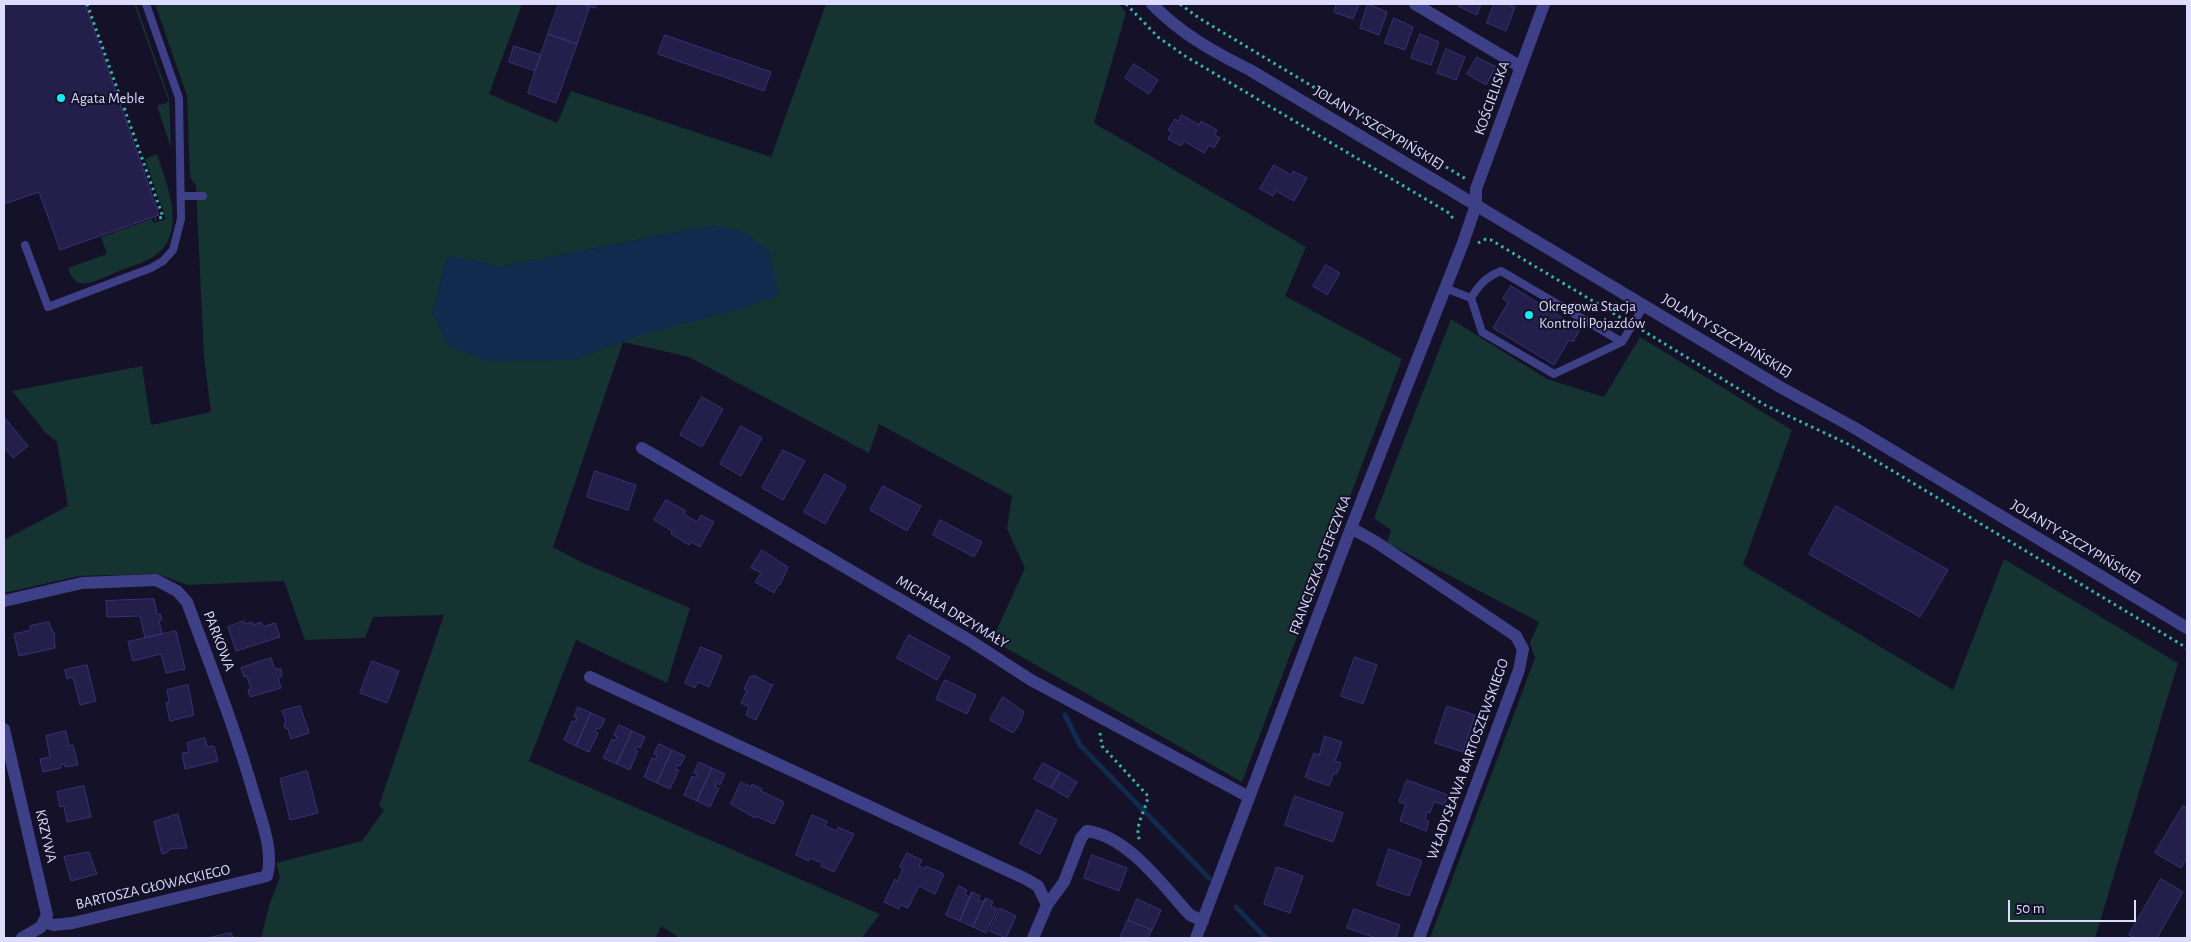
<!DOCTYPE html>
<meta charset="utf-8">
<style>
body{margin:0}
#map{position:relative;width:2191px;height:942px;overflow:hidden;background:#141129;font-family:"Alegreya Sans",sans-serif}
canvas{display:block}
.frame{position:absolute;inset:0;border:5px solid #dddbfe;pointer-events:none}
.scale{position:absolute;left:2008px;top:900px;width:128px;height:22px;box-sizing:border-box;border:2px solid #dddbfe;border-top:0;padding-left:6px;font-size:15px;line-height:18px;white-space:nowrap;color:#dddbfe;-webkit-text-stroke:4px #141129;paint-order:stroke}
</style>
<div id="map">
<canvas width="2191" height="942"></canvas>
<div class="frame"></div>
<div class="scale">50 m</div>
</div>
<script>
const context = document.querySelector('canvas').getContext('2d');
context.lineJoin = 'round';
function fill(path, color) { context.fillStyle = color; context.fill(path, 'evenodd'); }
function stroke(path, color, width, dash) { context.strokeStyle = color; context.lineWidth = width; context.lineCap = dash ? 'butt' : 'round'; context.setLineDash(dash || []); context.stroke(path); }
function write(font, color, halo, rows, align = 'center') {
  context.font = font + ' "Alegreya Sans",sans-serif'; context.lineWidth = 4; context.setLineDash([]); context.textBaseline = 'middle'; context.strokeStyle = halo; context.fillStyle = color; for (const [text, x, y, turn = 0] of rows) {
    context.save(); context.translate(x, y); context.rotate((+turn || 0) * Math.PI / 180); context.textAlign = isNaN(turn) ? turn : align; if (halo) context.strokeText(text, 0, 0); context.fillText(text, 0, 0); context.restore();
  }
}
fill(new Path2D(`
 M134 4H136L169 98 171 148 157 106 169 102Z
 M155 4H522L489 94 557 123 571 91 771 157 826 4H1119L1126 13 1094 123 1306 247 1285 296 1402 359 1242 782 992 640 1025 568 1007 529 1012 496 879 424 869 453 689 357 623 342 553 547 581 562 690 608 667 683 576 640 529 761 880 914 862 938H680L661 926 656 938H261L270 903 280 877 276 863 362 841 384 810 379 805 444 615 373 617 365 638 305 640 284 581 187 585 158 574 79 576 4 593V540L68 506 57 442 46 433 12 391 142 366 151 425 211 412 204 357 196 186 190 177 187 96ZM715 225 636 336 573 360 432 314 447 257 471 259 497 267Z
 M157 154C167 185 189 234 153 257 142 264 128 267 117 272 106 276 88 287 77 282L71 276 68 268 107 254 101 237 152 219 154 223 166 219 145 159Z
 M1451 319 1547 379 1604 397 1640 337 1792 430 1743 565 1953 690 2004 559 2178 663 2095 938H1430L1535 658 1530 643 1539 622 1387 543 1391 530 1374 518Z`), '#153330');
fill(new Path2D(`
 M715 225 746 233 770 252 779 295 741 309 636 336 573 360 486 361 449 346 432 314 447 257 471 259 497 267Z`), '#112b4e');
stroke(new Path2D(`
 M1065 715 1080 745 1209 878
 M1236 907 1266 938`), '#112b4e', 5);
const building = new Path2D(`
 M4 4H85L159 215 60 250 39 192 4 204Z
 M559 4H583L590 6 577 44 548 34Z
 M583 4H597L595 8Z
 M1337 4H1359L1353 19 1334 12Z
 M1368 4 1387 12 1379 35 1360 28Z
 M1459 4H1481L1477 15 1458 6Z
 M1494 4H1506L1515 7 1506 31 1487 23Z
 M1394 18 1413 27 1405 50 1385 43Z
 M548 34 577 44 556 103 528 93Z
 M1420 34 1439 42 1431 65 1411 58Z
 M665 35 771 72 764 91 658 54Z
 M514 46 541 55 535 71 509 62Z
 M1446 49 1465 57 1456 80 1437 73Z
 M1477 57 1496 67 1486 85 1467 74Z
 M1134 64 1158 80 1149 94 1125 78Z
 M1182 115 1199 125 1201 121 1217 130 1215 135 1220 138 1214 148 1209 145 1204 153 1184 141 1181 146 1168 139 1172 132 1168 130 1175 119 1178 121Z
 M1274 165 1291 175 1293 171 1307 178 1294 201 1276 191 1273 196 1260 189Z
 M1326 265 1340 273 1327 295 1313 286Z
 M1511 286 1580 329 1573 342 1569 340 1554 365 1493 328 1508 303 1503 299Z
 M702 397 723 409 702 447 680 435Z
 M4 417 28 446 13 458 4 447Z
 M741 426 762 438 741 476 720 464Z
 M783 450 805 461 783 500 762 488Z
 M595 471 636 485 628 510 587 497Z
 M825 474 846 486 825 524 804 512Z
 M883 486 921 506 907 531 870 510Z
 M666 500 686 511 684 514 697 522 701 515 714 522 700 547 691 542 689 545 671 534 672 531 654 520Z
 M1836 506 1948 570 1920 617 1809 554Z
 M940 520 982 542 974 557 933 535Z
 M762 550 788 567 780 585 779 584 774 593 755 582 761 573 751 568Z
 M154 599 157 614H160L162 620 159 621 162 634 145 638 140 616 107 617 106 601Z
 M244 621 245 624 252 622 253 625 261 622 263 627 275 623 280 637 236 651 228 627Z
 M49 622 52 631 54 632 55 648 19 656 14 634 31 630 30 626Z
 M176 631 185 669 166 673 161 654 133 661 128 642Z
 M909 635 950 657 937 680 897 658Z
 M701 647 722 656 709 687 698 682 695 688 685 683Z
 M1355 657 1377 665 1363 704 1341 696Z
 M271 658 275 669H281L282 674 281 677 278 678 281 688 250 697 248 690 251 689 247 676 244 677 241 668Z
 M372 661 399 671 387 703 360 693Z
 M87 665 96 701 80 705 73 677 67 679 65 670Z
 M754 675 771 685 773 684 756 720 746 715 749 707 741 703 747 690 744 689 750 676 753 677Z
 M945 680 976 695 967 714 936 699Z
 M188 685 194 715 170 721 166 703 169 702 167 690Z
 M1003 697 1024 712 1019 724 1013 733 990 720Z
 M300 706 309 733 291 739 288 729 285 728 284 724 286 722 282 711Z
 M1447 706 1475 715 1463 752 1435 743Z
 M578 707 591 713 576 746 564 740 572 721 575 722 577 718 574 717Z
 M591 713 605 719 600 729 597 728 595 731 598 733 589 752 576 746Z
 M619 725 632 731 617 764 603 758 612 739 615 741 617 737 614 735Z
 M66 731 69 746 73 745 78 765 65 767V764L60 765 61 768 43 772 40 759 50 757 46 736Z
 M632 731 645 737 640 748 637 746 635 750 638 751 630 770 617 764Z
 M1325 736 1342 742 1335 761 1341 763 1337 774 1334 773 1329 786 1305 777 1314 753 1319 755Z
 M205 738 207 747 214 746 218 761 185 769 182 753 189 752 187 743Z
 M659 744 672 750 657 783 644 777 652 758 656 759 657 756 654 754Z
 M672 750 685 756 680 766 677 765 675 769 679 770 670 789 657 783Z
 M699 762 712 768 697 801 684 795 692 776 696 778 697 774 694 773Z
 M1043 763 1060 772 1051 788 1034 779Z
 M712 768 725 774 720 785 717 783 715 787 719 788 710 807 697 801Z
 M307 771 318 813 290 820 280 779Z
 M1060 772 1077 782 1068 798 1051 788Z
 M1407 780 1448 795 1444 805 1434 802 1430 813 1427 812 1425 820 1429 821 1426 831 1400 821 1406 804 1399 802Z
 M741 782 751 787 752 784 762 789 761 791 784 802 774 824 756 816 755 818 731 804Z
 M84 786 91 817 67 822 64 806 60 807 57 792Z
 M1295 796 1343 813 1333 842 1285 825Z
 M2183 806 2187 808V858L2181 868 2155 853Z
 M1037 810 1057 820 1040 854 1020 844Z
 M178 814 187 848 170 849 168 852 162 854 154 822Z
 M812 815 827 821 825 826 837 831 838 827 854 834 834 872 821 866 822 863 810 858 809 861 796 855Z
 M1389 849 1422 861 1409 896 1377 885Z
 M89 852 97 874 71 881 64 857Z
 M907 853 922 860 919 866 925 869 926 866 944 874 935 894 919 886 908 908 901 905 899 909 884 902 895 879 898 881 903 868 900 867Z
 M1092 855 1127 868 1119 891 1084 878Z
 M1277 867 1303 876 1290 913 1264 904Z
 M2161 879 2183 892 2157 938H2135L2129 935Z
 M959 886 967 890 965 894 970 897 972 892 960 921 946 915Z
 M972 892 980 896 978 900 983 902 986 898 973 927 960 921Z
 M986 898 993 902 991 906 997 909 986 933 973 927Z
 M1137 899 1161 910 1152 930 1128 920Z
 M1000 908 1016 916 1006 938 990 931Z
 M1354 909 1400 925 1396 938H1376L1347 928Z
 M1128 920 1152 930 1148 938H1120Z
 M231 933 233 938H208Z`);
fill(building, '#241e4a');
stroke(building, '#3a3175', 1);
stroke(new Path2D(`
 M87 4 163 217 155 219
 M1126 4 1158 37 1185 56 1449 213 1455 221
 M1180 4 1199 18 1466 179
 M1478 243 1486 239 1491 240 1623 319
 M1642 330 1765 405 1848 444 2187 648
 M1100 733 1102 746 1148 796C1146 811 1133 826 1140 841`), '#34b8a9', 3, [2.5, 4]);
stroke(new Path2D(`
 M181 196H203
 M25 245 48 307 151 268 163 261 173 250 181 219 179 98 146 4
 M1445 288 1471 298C1479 285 1486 277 1501 271L1622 342 1644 306
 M1471 298 1482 332 1554 374 1622 342`), '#3e4087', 8);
stroke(new Path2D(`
 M1152 4C1181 34 1214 52 1250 70L1780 387 1853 427 2187 628
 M1415 4 1521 67
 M642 448 969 640 1031 680 1249 797
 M1351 528 1376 542 1516 636 1523 649 1519 670 1419 938
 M4 601 82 583 156 580 177 591 187 602C211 667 236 731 255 798 262 822 274 852 267 876L259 878 73 923 54 925 45 922
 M590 677 1026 879 1038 886 1047 905
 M4 729 47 915 41 927 22 938
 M1033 938 1047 905 1064 882 1081 838 1087 831C1128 836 1164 887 1190 915L1203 921
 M1196 938 1351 528 1463 243 1476 205V189L1544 4`), '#3e4087', 12);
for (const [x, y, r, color] of [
 [61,98,5,"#0deef7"],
 [1529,315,5,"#0deef7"]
]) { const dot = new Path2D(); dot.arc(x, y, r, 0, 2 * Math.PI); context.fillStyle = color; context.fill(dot); stroke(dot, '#141129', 2); }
write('15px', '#dddbfe', '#141129', [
 ["Agata Meble",71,98],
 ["Okręgowa Stacja",1539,306],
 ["Kontroli Pojazdów",1539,323]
], 'left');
write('15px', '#dddbfe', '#141129', [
 ["KOŚCIELISKA",1492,98,-70],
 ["JOLANTY SZCZYPIŃSKIEJ",1379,128,31],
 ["JOLANTY SZCZYPIŃSKIEJ",1727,336,31],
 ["JOLANTY SZCZYPIŃSKIEJ",2076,542,31],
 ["FRANCISZKA STEFCZYKA",1320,565,-69],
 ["MICHAŁA DRZYMAŁY",952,612,31],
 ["PARKOWA",219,641,69],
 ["WŁADYSŁAWA BARTOSZEWSKIEGO",1468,759,-70],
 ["KRZYWA",46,836,77],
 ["BARTOSZA GŁOWACKIEGO",153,887,-13]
]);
</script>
